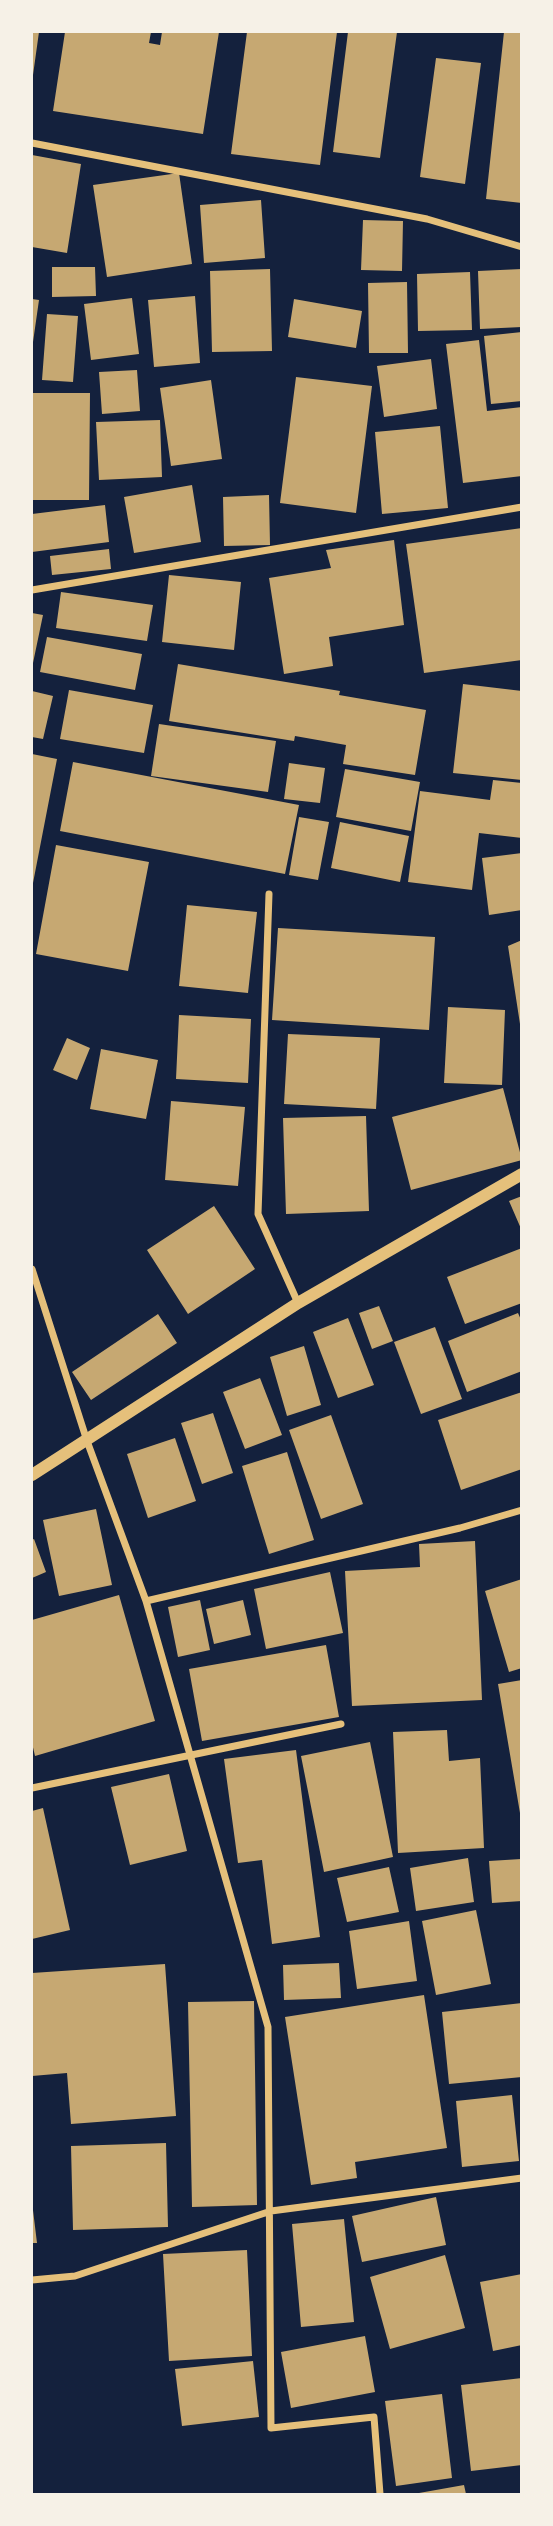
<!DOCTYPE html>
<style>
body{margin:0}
#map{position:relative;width:553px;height:2526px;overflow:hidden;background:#14213d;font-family:"Noto Serif",serif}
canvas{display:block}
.frame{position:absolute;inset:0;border:33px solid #f6f1e7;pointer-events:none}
</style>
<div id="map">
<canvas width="553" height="2526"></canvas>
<div class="frame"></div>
</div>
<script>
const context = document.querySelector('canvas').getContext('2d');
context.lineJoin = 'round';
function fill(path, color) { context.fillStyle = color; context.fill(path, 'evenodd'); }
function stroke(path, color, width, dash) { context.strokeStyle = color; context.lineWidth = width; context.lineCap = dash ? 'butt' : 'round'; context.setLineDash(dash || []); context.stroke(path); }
fill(new Path2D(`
 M32 32H39L33 75H32Z
 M65 32H151L149 43 160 45 162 32H219L203 134 53 111Z
 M247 32H337L320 165 231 154Z
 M348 32H397L380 158 333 152Z
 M504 32H522V203L486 199Z
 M436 58 481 63 465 184 420 177Z
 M32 155 81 164 67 253 32 247Z
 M179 173 192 264 107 277 93 185Z
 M261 200 265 258 204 263 200 205Z
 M363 220 403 221 402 271 361 270Z
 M52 267H95L96 296 52 297Z
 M270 269 272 351 212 352 210 271Z
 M522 269V327L480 329 478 271Z
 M470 272 472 330 418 331 417 274Z
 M407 282 408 353H369L368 283Z
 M195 296 200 363 154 367 148 300Z
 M132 298 139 354 91 360 84 304Z
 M32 299 39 300 33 342H32Z
 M294 299 362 311 356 348 288 337Z
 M47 314 78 316 73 382 42 380Z
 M522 332V401L491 404 484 336Z
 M479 340 487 411 522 407V476L463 483 446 344Z
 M431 359 437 409 384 417 377 366Z
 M137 370 140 411 102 414 99 372Z
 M296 377 372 386 356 513 280 503Z
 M211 380 222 459 171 466 160 388Z
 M32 393H90L89 500H32Z
 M160 420 162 477 99 480 96 422Z
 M440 426 448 508 382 514 375 432Z
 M192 485 201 542 134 553 124 497Z
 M269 495 270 545 224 546 223 497Z
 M105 505 109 542 32 552V514Z
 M522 528V660L424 673 406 544Z
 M394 540 404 625 329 637 333 666 284 674 269 578 331 568 326 550Z
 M109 549 111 569 52 575 50 556Z
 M169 575 241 582 234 650 162 642Z
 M61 592 153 605 147 641 56 628Z
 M32 613 43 615 33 663 32 662Z
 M47 637 142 654 135 690 40 672Z
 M178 664 340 691 339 695 426 710 415 775 343 764 346 745 295 736 294 741 169 721Z
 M463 684 522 691V780L453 773Z
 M69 690 153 705 144 753 60 739Z
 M32 691 53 696 43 739 32 737Z
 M159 724 276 741 268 792 151 776Z
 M32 754 57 759 33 883H32Z
 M73 762 299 805 285 874 60 831Z
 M289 763 325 768 320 803 284 799Z
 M345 769 420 782 411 831 336 817Z
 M493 780 522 783V838L479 833 472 890 408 882 420 791 490 800Z
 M299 817 329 822 318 880 289 875Z
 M340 822 409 836 400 882 331 868Z
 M56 845 149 862 128 971 36 954Z
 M522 853V910L489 915 482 858Z
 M187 905 257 912 248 993 179 986Z
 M278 928 435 937 429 1030 272 1020Z
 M522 940V1024H520L508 946Z
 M448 1007 505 1010 502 1085 444 1083Z
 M179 1015 251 1019 248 1083 176 1079Z
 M288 1034 380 1038 376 1109 284 1104Z
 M67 1038 90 1048 77 1080 53 1070Z
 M101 1049 158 1060 146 1119 90 1109Z
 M503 1088 522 1160 411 1190 392 1117Z
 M171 1101 245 1107 238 1186 165 1180Z
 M366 1116 369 1211 286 1214 283 1118Z
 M522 1196V1231L509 1201Z
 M214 1206 255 1269 188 1314 147 1250Z
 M522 1248V1303L465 1324 447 1277Z
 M379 1306 393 1341 372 1349 359 1313Z
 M518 1313 522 1322V1371L467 1392 448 1341Z
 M158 1314 177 1343 91 1400 72 1372Z
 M348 1318 374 1385 338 1398 313 1332Z
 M435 1327 462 1399 421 1414 394 1342Z
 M304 1346 321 1405 287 1416 270 1357Z
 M260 1378 282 1435 245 1449 223 1392Z
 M522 1392V1469L461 1490 438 1420Z
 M213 1413 233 1473 202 1484 181 1423Z
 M331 1415 363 1504 321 1519 289 1430Z
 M175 1438 196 1501 148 1518 127 1454Z
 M287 1452 314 1540 269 1554 242 1466Z
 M96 1509 112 1585 59 1596 43 1520Z
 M34 1539 46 1572 32 1578V1540Z
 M475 1541 482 1700 352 1706 345 1571 420 1567 419 1544Z
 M330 1572 343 1633 266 1649 254 1589Z
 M522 1579V1668L509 1672 485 1591Z
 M119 1595 155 1721 35 1756 32 1743V1620Z
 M200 1600 210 1650 178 1657 168 1607Z
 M243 1600 251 1635 214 1644 206 1609Z
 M326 1645 339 1717 202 1741 189 1669Z
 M522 1680V1813H520L498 1684Z
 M447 1730 449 1761 480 1758 484 1848 398 1853 393 1732Z
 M370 1742 393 1857 324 1872 301 1756Z
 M296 1750 320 1937 272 1944 262 1860 238 1863 224 1759Z
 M169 1774 187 1851 130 1865 111 1787Z
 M43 1808 70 1930 32 1939V1811Z
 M468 1858 474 1902 416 1911 410 1868Z
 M521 1859 522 1901 492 1903 489 1861Z
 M389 1867 399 1912 347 1922 337 1878Z
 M476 1910 491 1984 436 1995 422 1921Z
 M409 1921 417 1981 357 1989 349 1931Z
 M339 1963 341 1998 284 2000 283 1965Z
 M165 1964 176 2116 71 2124 67 2073 32 2076V1973Z
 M424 1995 447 2148 355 2162 357 2178 311 2185 285 2017Z
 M254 2001 257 2205 192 2207 188 2002Z
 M522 2003V2077L449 2084 442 2012Z
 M512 2095 519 2161 462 2167 456 2101Z
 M166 2143 168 2227 73 2230 71 2146Z
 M436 2197 446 2245 362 2262 352 2216Z
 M32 2202 37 2243H32Z
 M344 2219 354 2322 301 2327 292 2224Z
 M247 2250 252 2356 169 2361 163 2254Z
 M445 2255 465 2328 390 2349 370 2277Z
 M522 2274V2345L493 2351 480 2282Z
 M365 2336 375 2392 291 2408 281 2352Z
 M253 2361 259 2417 182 2426 175 2369Z
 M522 2378V2465L471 2471 461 2385Z
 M442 2394 452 2478 396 2486 385 2401Z
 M464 2485 466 2494H419V2493Z`), '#c6a872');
stroke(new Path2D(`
 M32 143 427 219 522 247
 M32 590 522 507
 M269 894 258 1214 298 1303
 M32 1269 87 1441 146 1601 268 2027 271 2428 374 2417 380 2494
 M146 1601 460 1528 522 1510
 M32 1788 341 1724
 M32 2280 75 2276 271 2211 522 2178`), '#e5c07b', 7);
stroke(new Path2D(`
 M32 1475 298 1303 522 1174`), '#e5c07b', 12);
</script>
